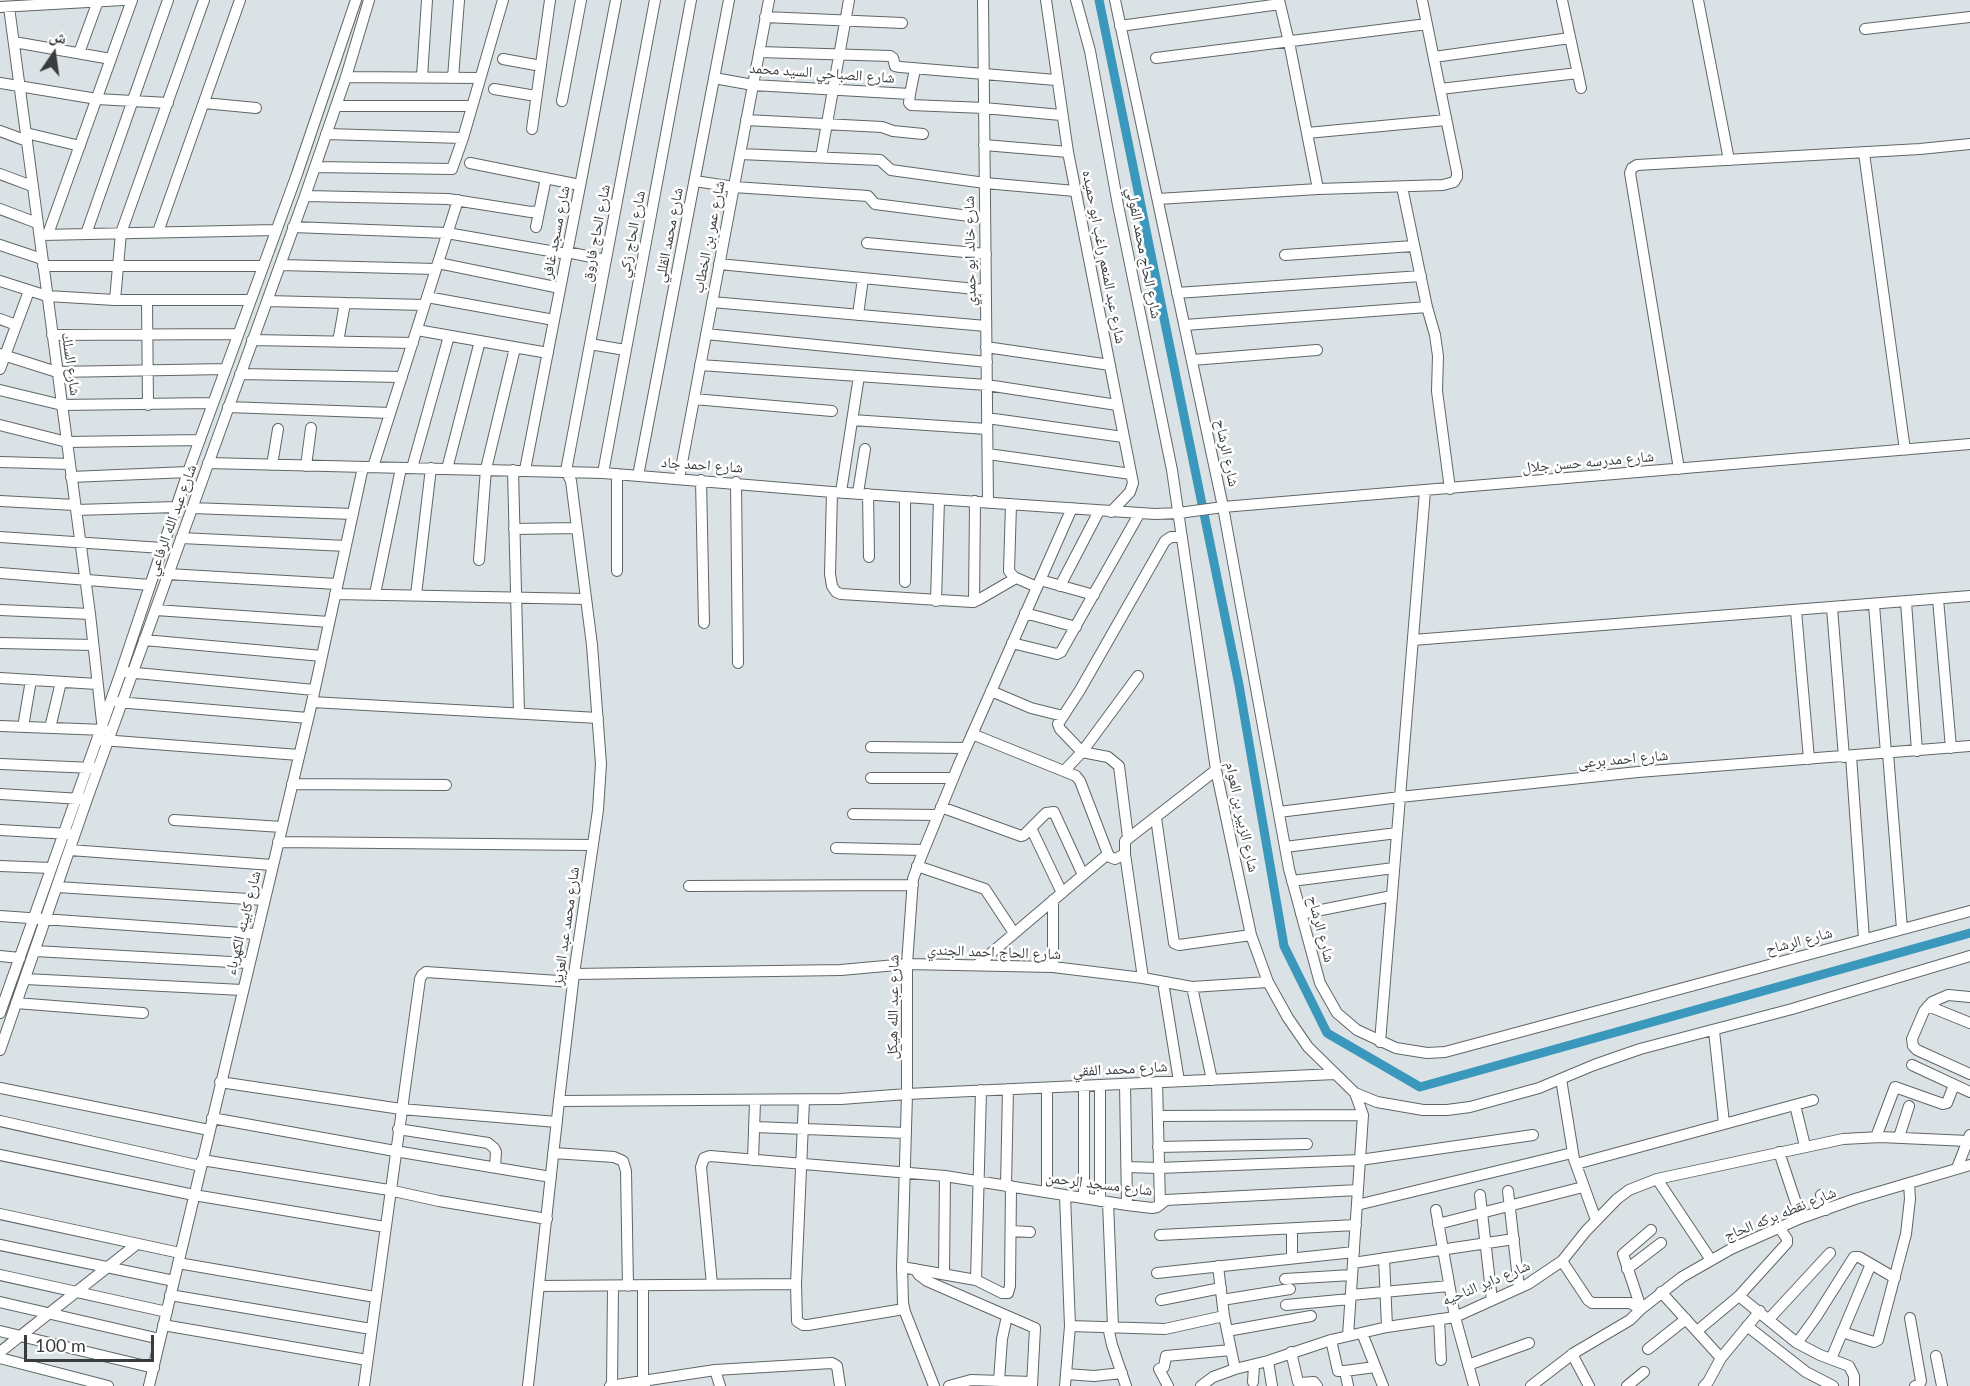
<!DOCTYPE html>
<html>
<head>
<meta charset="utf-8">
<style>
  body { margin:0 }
  #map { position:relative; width:1970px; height:1386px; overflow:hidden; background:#dbe2e5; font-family:Lato,"Noto Naskh Arabic",sans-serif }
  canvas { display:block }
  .north { position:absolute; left:24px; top:24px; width:60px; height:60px; -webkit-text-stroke:4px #fff; paint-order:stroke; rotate:13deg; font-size:16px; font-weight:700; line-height:24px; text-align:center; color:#393c3d }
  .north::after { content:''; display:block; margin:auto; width:21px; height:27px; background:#393c3d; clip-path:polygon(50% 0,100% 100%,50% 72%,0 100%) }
  .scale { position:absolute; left:24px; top:1335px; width:130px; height:27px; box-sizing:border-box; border:3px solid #393c3d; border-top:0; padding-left:8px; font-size:18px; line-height:21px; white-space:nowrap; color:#393c3d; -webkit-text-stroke:4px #fff; paint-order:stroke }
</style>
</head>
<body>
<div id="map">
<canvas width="1970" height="1386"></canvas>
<div class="north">ش</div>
<div class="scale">100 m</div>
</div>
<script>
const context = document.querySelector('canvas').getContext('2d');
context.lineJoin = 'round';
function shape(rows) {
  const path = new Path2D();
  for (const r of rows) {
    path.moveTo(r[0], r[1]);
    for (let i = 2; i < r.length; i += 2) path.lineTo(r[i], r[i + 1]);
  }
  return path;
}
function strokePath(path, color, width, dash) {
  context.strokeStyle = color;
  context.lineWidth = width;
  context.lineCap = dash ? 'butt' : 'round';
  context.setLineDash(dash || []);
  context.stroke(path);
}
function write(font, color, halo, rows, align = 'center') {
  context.font = font + ' Lato,"Noto Naskh Arabic",sans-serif';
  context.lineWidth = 5;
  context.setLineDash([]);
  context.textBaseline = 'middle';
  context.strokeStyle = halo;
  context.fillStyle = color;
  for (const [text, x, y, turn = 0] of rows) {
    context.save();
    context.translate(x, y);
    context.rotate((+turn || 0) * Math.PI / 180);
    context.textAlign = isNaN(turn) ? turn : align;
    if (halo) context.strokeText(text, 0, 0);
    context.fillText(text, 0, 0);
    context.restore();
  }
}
const canal = shape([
  [1099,0,1239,685,1284,946,1327,1033,1420,1087,1970,933]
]);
const minor = shape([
  [983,0,988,502],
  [1046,0,1068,152,1133,483,1130,492,1111,512],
  [1076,0,1090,51,1118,205,1172,470,1216,770,1251,935,1268,982,1288,1018,1308,1047,1355,1093,1363,1115,1348,1336],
  [1115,0,1223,507,1289,869,1320,983,1337,1013,1357,1030,1396,1048,1427,1053,1445,1052,1970,911],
  [1279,0,1289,42,1318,189],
  [1562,0,1581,88],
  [1698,0,1729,160],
  [0,7,123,0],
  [9,7,90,614,102,722],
  [765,17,902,23],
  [1120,26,1280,4],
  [1865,29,1970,17],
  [14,42,111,59],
  [759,52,890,56,893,58,895,66,900,67,1056,80],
  [79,53,98,1],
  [1434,57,1570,38],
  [1156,58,1427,24],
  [503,59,541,66],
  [346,77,480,78],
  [422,77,427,0],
  [453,78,459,0],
  [714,78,753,85,910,94,909,103,911,105,984,108,1061,115],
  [0,83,97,99,168,103],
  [494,89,536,96],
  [1440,89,1578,73],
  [910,94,915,69],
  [562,101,581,0],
  [204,103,256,108],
  [336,106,472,106],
  [746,120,882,127,893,131,923,134],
  [532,129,550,0],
  [0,131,27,141],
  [26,133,80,146],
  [1307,133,1446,120],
  [326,134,463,138],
  [984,145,1068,152],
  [1864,153,1905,450],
  [740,154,880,160,891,170,985,183,1075,191],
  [821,157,849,0],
  [470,163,580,185],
  [315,167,452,169,463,138,503,0],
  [0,174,32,186],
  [695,181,734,187,868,196,875,204,985,218],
  [1402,187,1427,307,1435,335,1438,356,1437,391,1450,489],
  [305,196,448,199,531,212,538,211],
  [1158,199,1318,189,1443,185,1454,182,1457,177,1457,172,1422,0],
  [0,209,37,223],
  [293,227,447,233,567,254],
  [536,227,546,178],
  [158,232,240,0],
  [48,234,132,0],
  [86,234,168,0],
  [42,235,276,230],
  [867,243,986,254],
  [0,245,42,259],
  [567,252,606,260],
  [1285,255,1413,246],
  [438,263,560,288],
  [719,264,986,290],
  [280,265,436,269],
  [43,266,263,266],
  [0,281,47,296,115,300,250,300],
  [1177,293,1421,276],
  [427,297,554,320],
  [115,300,121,233,204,0],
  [147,300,148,405],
  [267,301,424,305],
  [712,302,986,326],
  [858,315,863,278],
  [0,319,16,325],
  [1185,325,1427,307],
  [417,330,548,353],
  [706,334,987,362],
  [52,335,238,334],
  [252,340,413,343],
  [338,342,345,303],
  [590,344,625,350],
  [986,347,1110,365],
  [0,354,57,372,225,369],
  [1192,360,1317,350],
  [700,365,987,385,1117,405],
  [0,369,29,291],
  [240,374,402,377],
  [0,390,62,405,213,403],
  [694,399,832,411],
  [228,407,390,413],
  [987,418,1123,437],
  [852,420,987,429],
  [0,425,67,442,200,440],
  [988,454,1131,474],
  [0,462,70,464],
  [208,463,603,473,832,492,1155,514,1179,513,1223,507,1970,444],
  [272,465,278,429],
  [306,466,311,428],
  [373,467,458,200],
  [412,468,449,336],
  [447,469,480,341],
  [1679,469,1630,173,1632,168,1637,165,1920,149,1970,144],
  [513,470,519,713],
  [525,470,616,0],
  [603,473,691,0],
  [617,474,617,571],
  [638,476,729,0],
  [71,477,188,472],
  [679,479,769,0],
  [701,480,704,623],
  [736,482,738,663],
  [832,492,830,574,832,586,836,592,841,594,972,602,978,600,1016,578],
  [841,492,859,376],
  [858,493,865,449],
  [868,494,869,557],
  [0,501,75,505],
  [1011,504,1009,571,1014,577,1037,587],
  [192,508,353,514],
  [76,510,176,507],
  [514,529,577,528],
  [0,537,162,548],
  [181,538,346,546],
  [479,560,486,469,515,348],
  [0,573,150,585],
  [168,574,337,584],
  [1040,580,1094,595],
  [905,582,905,497],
  [1060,586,1099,511],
  [335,594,586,599],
  [375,594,401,468],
  [416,595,431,468],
  [1938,599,1951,748],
  [936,601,939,499],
  [974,602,975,501],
  [1906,602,1917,751],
  [1874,605,1886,753],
  [1832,608,1844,757],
  [0,610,90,614],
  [156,610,329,622],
  [1796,611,1809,759],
  [1025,613,1076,627],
  [144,640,322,656],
  [1413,640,1970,596],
  [0,643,93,645],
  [1012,643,1057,654,1061,652,1139,514],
  [126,672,314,690],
  [0,678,97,684],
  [991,691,1031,708,1063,716],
  [117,702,308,718],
  [312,702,598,718],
  [0,726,105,730],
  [23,727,31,680],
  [50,728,61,682],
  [972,734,1076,776,1080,781,1108,854,1110,857,1115,859,1125,854],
  [102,740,299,755],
  [871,747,966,748],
  [1888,753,1902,929],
  [1851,756,1864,939],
  [0,764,93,768],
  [1065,770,1082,752,1138,676],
  [871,778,953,778],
  [292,784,446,785],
  [0,794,81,799],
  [941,807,1021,836,1024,835,1046,813,1054,812,1083,875,977,965],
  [1279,812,1400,797,1638,772,1970,746],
  [853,814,938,815],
  [1156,818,1174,943,1179,945,1251,935],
  [174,820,282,827],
  [1031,828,1062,893],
  [0,830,69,834],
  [1128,837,1119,766,1108,757,1082,752,1060,729,1058,724,1080,690,1165,541,1171,537,1182,537],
  [278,842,592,845],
  [1285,847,1397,833],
  [836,848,923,850],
  [70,850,272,865],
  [0,866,51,868],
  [917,866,985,889,1014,933],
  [1083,875,1108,854],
  [1292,881,1394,868],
  [689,886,913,885],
  [57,887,264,900],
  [1301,914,1392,896],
  [0,916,256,934],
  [35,951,249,963],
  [0,956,20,958],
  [1053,967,1053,900],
  [574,974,841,970,907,964,1053,967,1143,978,1192,987,1268,982],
  [1143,978,1125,854,1125,841,1216,770],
  [25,979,242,990],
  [1163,982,1179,1081],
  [1192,987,1212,1080],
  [1970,997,1948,995,1932,1002,1924,1011,1912,1039,1913,1046,1917,1050,1970,1074],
  [16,1003,143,1013],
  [1928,1006,1970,1023],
  [0,1013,121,672,188,472,297,174,356,0],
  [1714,1031,1724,1123],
  [1380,1042,1425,491],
  [0,1050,87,799,305,196,346,77,369,0],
  [1912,1065,1970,1092],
  [1561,1079,1574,1159,1596,1220],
  [220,1082,401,1109,557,1122],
  [1157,1082,1160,1205],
  [1125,1084,1127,1205],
  [0,1088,209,1130],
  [1047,1088,1047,1192],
  [1355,1093,1377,1102,1423,1110,1447,1110,1470,1107,1539,1088,1594,1065,1640,1049,1792,1009,1970,956],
  [804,1100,796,1284,797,1321,803,1325,808,1325,904,1309],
  [559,1101,841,1099,907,1094,1335,1074],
  [1795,1105,1805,1146],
  [1158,1116,1363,1115],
  [212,1118,395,1151,551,1177],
  [0,1121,201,1166],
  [755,1127,906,1133],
  [398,1129,488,1143,494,1148,496,1152,495,1167],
  [1876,1137,1895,1087,1943,1104,1947,1103,1954,1085],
  [1899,1137,1909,1106],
  [1158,1147,1307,1144],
  [1779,1152,1801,1218],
  [553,1153,614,1157,623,1161,626,1171,628,1286],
  [0,1155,194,1195,385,1227],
  [202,1160,389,1190,439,1201,547,1219],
  [753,1160,755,1101],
  [1576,1164,1813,1100],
  [1127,1167,1159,1168,1360,1160,1533,1135],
  [1957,1168,1970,1135],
  [1657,1179,1711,1260],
  [1006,1186,1008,1089],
  [1508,1191,1519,1288],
  [1065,1195,1070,1326,1065,1386],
  [1480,1195,1492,1300],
  [1821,1195,1826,1210],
  [1084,1198,1084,1086],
  [1100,1201,1100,1085],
  [1108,1202,1113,1327],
  [1357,1205,1572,1153],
  [1436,1210,1455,1317,1474,1386],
  [0,1214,180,1253],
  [1438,1224,1583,1187],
  [1292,1229,1292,1258],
  [1011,1231,1030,1232],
  [1160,1235,1356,1225],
  [0,1245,174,1281],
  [1384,1258,1387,1327],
  [1562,1261,1588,1300,1592,1303,1630,1303,1641,1309],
  [178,1263,375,1297],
  [1353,1263,1514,1239],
  [1218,1266,1224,1316,1235,1369],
  [902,1267,976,1280,1002,1293,1008,1293,1010,1286,1011,1186],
  [915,1269,919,1275,927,1281,1035,1328,1032,1386],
  [1627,1269,1661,1243],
  [1157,1273,1354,1252],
  [944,1274,945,1176],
  [0,1275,167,1312],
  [1285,1279,1352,1275],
  [976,1280,981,1090],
  [712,1285,701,1167,704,1158,710,1156,945,1176,1127,1205,1152,1208,1157,1207,1166,1200,1358,1190],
  [539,1286,796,1284],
  [643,1286,643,1382,645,1386],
  [1661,1292,1721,1358],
  [170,1295,371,1329],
  [1351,1295,1449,1286],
  [1739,1296,1797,1343,1820,1355,1849,1366,1854,1376,1854,1386],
  [1161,1300,1221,1288],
  [1222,1300,1290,1289],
  [0,1302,160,1339],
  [1286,1305,1350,1299],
  [1641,1308,1623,1254,1651,1230],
  [1910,1318,1921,1381,1919,1385,1915,1386],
  [1439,1319,1441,1360],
  [1769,1319,1830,1253],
  [163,1325,367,1360],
  [1070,1326,1165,1329,1224,1316],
  [1747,1326,1806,1372,1833,1386],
  [1108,1327,1112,1345,1126,1386],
  [0,1331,154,1368],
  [1227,1331,1311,1316],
  [1697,1331,1739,1296,1787,1243,1787,1239,1779,1227],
  [1842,1332,1874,1342,1878,1340,1906,1234,1910,1199,1909,1183],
  [1362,1333,1383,1386],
  [1331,1340,1338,1371,1345,1371,1348,1386],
  [1797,1343,1816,1317,1854,1257,1859,1257,1895,1278],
  [1648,1349,1686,1319],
  [0,1352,137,1244],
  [1291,1352,1298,1382,1300,1383,1314,1382,1317,1386],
  [1572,1354,1589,1386],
  [1936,1356,1942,1386],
  [0,1358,108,1386],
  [1831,1359,1871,1264],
  [1268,1361,1272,1386],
  [1468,1365,1529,1343],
  [715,1370,720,1386],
  [1345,1371,1375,1367],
  [1066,1374,1094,1376,1122,1373],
  [999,1381,1002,1339,1007,1316],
  [1253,1382,1254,1365],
  [149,1386,312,702,363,467],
  [364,1386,420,979,422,975,426,972,573,982],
  [528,1386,559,1101,574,974,598,810,601,764,592,645,571,481,566,471,655,0],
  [610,1386,715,1370,832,1363,837,1366,840,1386],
  [612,1386,613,1286],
  [934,1386,905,1312,903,1303,902,1267,907,1094,907,964,913,879,921,857,959,764,1072,508],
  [949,1386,971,1380,1032,1382],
  [1168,1386,1159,1369,1164,1367,1166,1356,1231,1350],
  [1201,1386,1213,1377,1235,1369,1268,1361,1331,1340,1387,1327,1455,1317,1528,1284,1562,1261,1586,1231,1617,1199,1629,1190,1657,1179,1843,1139,1880,1137,1968,1141],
  [1531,1386,1574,1353,1630,1320,1641,1309,1682,1277,1731,1249,1801,1218,1855,1199,1970,1165],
  [1627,1386,1644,1372],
  [1704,1386,1708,1382,1721,1358,1760,1311]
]);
const streetNames = [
  ["شارع الصباحي السيد محمد",822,73,4],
  ["شارع مسجد غافر",556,232,-79],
  ["شارع الحاج فاروق",596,233,-79],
  ["شارع الحاج زكي",632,234,-79],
  ["شارع محمد القللي",669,235,-79],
  ["شارع عمر بن الخطاب",709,237,-79],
  ["شارع خالد ابو حمدي",970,251,-91],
  ["شارع الحاج محمد الفولي",1144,253,79],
  ["شارع عبد المنعم راغب ابو حميده",1104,257,79],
  ["شارع السلك",71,364,82],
  ["شارع الرشاح",1227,453,78],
  ["شارع مدرسه حسن جلال",1588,462,-5],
  ["شارع احمد جاد",702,465,4],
  ["شارع عبد الله الرفاعي",172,520,-70],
  ["شارع احمد برعى",1623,759,-5],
  ["شارع الزبير بن العوام",1242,817,78],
  ["شارع كابينه الكهرباء",243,923,-76],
  ["شارع محمد عبد العزيز",566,926,-82],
  ["شارع الرشاح",1321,929,75],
  ["شارع الرشاح",1799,941,-15],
  ["شارع الحاج احمد الجندي",994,952,2],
  ["شارع عبد الله هيكل",893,1007,-89],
  ["شارع محمد الفقي",1120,1069,-3],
  ["شارع مسجد الرحمن",1099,1184,7],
  ["شارع نقطه بركه الحاج",1780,1214,-22],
  ["شارع داير الناحيه",1486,1283,-23]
];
strokePath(canal, '#3a98bc', 9);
strokePath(minor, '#606668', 12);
strokePath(minor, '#fff', 10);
write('15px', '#393c3d', '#fff', streetNames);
</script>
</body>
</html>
